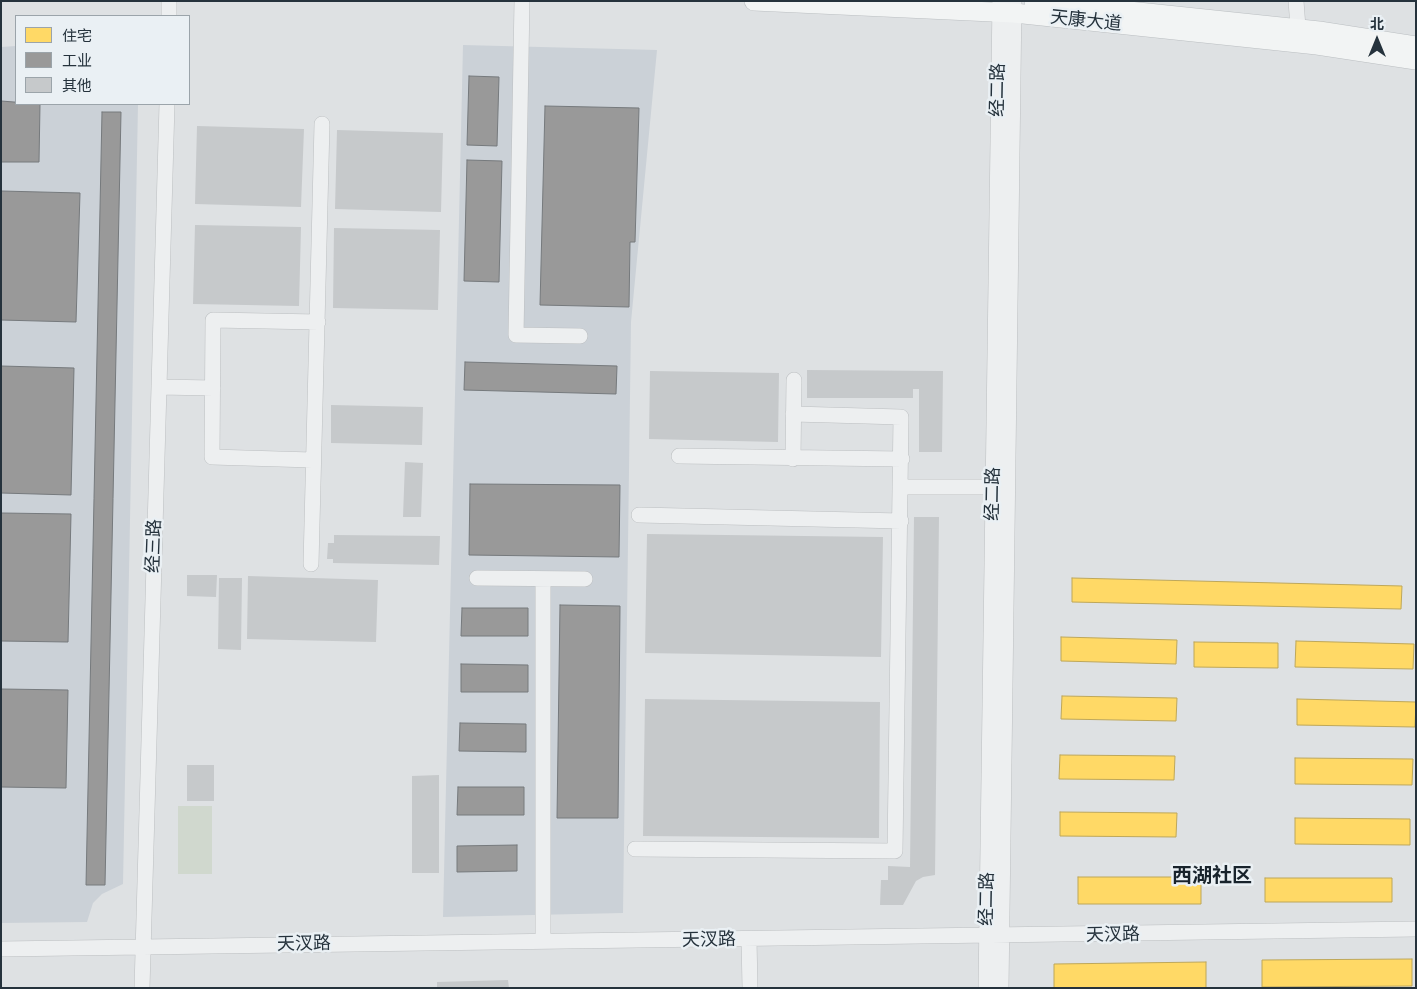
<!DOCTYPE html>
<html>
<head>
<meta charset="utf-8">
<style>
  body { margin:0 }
  #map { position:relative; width:1417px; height:989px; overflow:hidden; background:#dee1e3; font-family:Figtree,"Noto Sans SC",sans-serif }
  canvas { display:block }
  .frame { position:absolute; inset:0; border:2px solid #25323c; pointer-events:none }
  .legend { position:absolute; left:15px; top:15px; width:175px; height:90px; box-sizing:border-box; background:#eaf0f4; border:1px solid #9ba4aa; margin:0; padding:6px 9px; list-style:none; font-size:15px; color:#25323c }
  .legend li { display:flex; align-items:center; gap:10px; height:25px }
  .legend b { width:25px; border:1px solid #9ba4aa }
  .north { position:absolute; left:1352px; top:15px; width:50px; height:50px; -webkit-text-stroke:4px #eaf0f4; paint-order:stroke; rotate:0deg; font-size:14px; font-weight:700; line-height:20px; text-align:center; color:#25323c }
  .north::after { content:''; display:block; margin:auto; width:18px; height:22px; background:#25323c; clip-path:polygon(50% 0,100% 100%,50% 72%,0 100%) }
</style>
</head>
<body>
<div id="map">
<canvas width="1417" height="989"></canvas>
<div class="frame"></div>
<ul class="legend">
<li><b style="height:14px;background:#ffd966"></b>住宅</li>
<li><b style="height:14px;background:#999"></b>工业</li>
<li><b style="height:14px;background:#c6c9cb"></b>其他</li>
</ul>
<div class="north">北</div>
</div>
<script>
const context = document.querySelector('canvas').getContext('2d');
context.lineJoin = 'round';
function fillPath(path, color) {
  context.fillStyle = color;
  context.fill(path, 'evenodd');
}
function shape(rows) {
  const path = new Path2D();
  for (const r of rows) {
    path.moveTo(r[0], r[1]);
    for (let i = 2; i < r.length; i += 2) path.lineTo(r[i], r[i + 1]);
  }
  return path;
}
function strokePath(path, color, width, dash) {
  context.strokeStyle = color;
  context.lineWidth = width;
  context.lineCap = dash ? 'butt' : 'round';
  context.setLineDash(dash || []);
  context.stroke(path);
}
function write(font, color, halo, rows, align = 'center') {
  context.font = font + ' Figtree,"Noto Sans SC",sans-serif';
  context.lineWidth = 5;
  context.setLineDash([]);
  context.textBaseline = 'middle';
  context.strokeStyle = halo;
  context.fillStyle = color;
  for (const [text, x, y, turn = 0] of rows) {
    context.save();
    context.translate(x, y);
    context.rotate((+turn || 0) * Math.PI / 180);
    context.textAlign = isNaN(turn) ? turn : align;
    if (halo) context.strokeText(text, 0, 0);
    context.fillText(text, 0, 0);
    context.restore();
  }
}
const built = shape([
  [463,45,657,50,631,322,623,913,443,917],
  [16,46,16,104,138,104,123,884,102,894,93,903,87,922,1,923,1,47]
]);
const green = shape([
  [178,806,212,806,212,874,178,874]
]);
const homes = shape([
  [1072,578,1402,586,1401,609,1072,602,1072,578],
  [1061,637,1177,640,1176,664,1061,661,1061,637],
  [1296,641,1414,644,1413,669,1295,667,1296,641],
  [1194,642,1278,643,1278,668,1194,667,1194,642],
  [1062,696,1177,698,1176,721,1061,719,1062,696],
  [1297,699,1416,702,1415,727,1297,725,1297,699],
  [1060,755,1175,756,1174,780,1059,779,1060,755],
  [1295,758,1413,759,1412,785,1295,784,1295,758],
  [1060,812,1177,813,1176,837,1060,836,1060,812],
  [1295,818,1410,819,1410,845,1295,844,1295,818],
  [1078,877,1201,877,1201,904,1078,904,1078,877],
  [1265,878,1392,878,1392,902,1265,902,1265,878],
  [1412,959,1412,986,1262,987,1262,960,1412,959],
  [1206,962,1206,988,1054,988,1054,964,1206,962]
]);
const industry = shape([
  [469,76,499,77,497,146,467,145,469,76],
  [1,101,40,104,39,162,1,162,1,101],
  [545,106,639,108,635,242,630,242,629,307,540,305,545,106],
  [102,112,121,112,105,885,86,885,102,112],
  [467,160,502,161,499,282,464,281,467,160],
  [1,191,80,193,76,322,1,320,1,191],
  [465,362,617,366,616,394,464,390,465,362],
  [1,366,74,368,71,495,1,493,1,366],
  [470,484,620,485,619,557,469,555,470,484],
  [1,513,71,514,68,642,1,641,1,513],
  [560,605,620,606,618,818,557,818,560,605],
  [462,608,528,608,528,636,461,636,462,608],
  [461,664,528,665,528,692,461,692,461,664],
  [1,689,68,690,66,788,1,787,1,689],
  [460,723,526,724,526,752,459,751,460,723],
  [458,787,524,787,524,815,457,815,458,787],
  [517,845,517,871,457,872,457,846,517,845]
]);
const building = shape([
  [197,126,304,129,301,207,195,204],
  [337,130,443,133,441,212,335,209],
  [195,225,301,227,299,306,193,304],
  [334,228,440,230,438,310,333,308],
  [807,370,943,371,942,452,919,452,919,389,913,389,913,398,807,398],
  [650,371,779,373,778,442,649,439],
  [331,405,423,407,422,445,331,443],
  [405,462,423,463,421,517,403,517],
  [914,517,939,517,935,875,923,877,916,881,903,905,880,905,881,880,888,880,888,866,910,867],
  [647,534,883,537,881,657,645,653],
  [334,535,440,536,439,565,333,563,333,559,327,559,328,543,334,543],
  [187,575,217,575,216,597,187,596],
  [248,576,378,580,376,642,247,639],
  [219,578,242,578,241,650,218,649],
  [645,699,880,702,879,838,643,836],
  [187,765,214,765,214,801,187,801],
  [439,775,439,873,412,873,412,776],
  [508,980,509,988,437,988,437,982]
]);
const minor = shape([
  [169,1,169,16],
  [522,1,516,335,580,336],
  [1296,1,1299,40],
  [159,387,213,388],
  [679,456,902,459],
  [793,459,794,380],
  [312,460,212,457,213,320,318,322],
  [902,487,1003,487],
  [639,515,901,521],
  [311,564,322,124],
  [477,578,585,579],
  [635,849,895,851,901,417,793,414],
  [749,939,750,988],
  [543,941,543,579],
  [1,949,1416,929],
  [142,988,167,104],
  [986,988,1000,1],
  [1001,988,1014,1]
]);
const major = shape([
  [754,1,1014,13,1317,45,1416,60],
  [1034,1,1319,31,1416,46]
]);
const streetNames = [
  ["天康大道",1086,21,6],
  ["经二路",998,90,-89],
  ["经二路",993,494,-89],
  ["经三路",154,546,-88],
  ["经二路",987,899,-89],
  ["天汊路",1113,935,-1],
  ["天汊路",709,940,-1],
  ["天汊路",304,944,-1]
];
const quarterNames = [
  ["西湖社区",1212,876]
];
fillPath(built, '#cbd1d7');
fillPath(green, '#d0d8ce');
fillPath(homes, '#ffd966');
strokePath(homes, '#bea759', 1);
fillPath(industry, '#999');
strokePath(industry, '#767a7d', 1);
fillPath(building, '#c6c9cb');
strokePath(minor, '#bcbfc1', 16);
strokePath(major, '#babec1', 20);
strokePath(minor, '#edeff0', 15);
strokePath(major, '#f2f4f4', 19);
write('18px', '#25323c', '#eaf0f4', streetNames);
write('bold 20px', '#18232c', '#eaf0f4', quarterNames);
</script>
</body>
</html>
